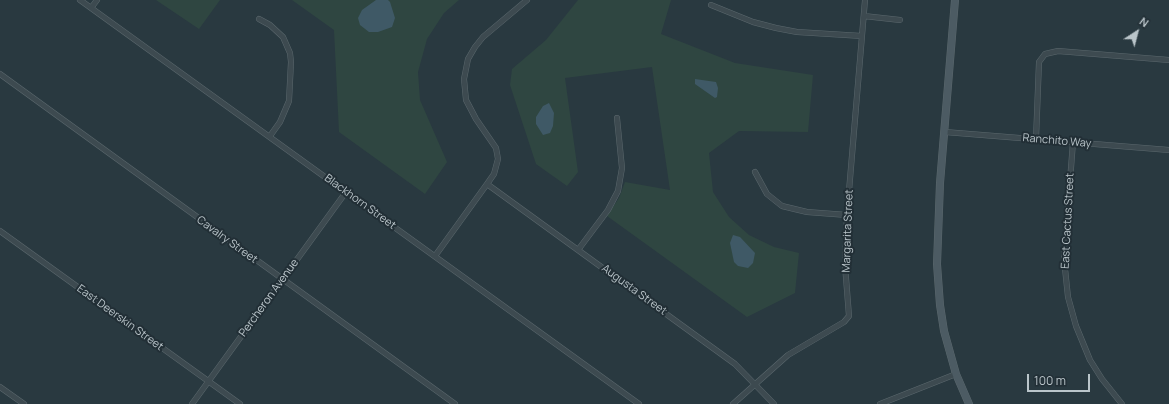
<!DOCTYPE html>
<html>
<head>
<meta charset="utf-8">
<style>
  body { margin:0 }
  #map { position:relative; width:1169px; height:404px; overflow:hidden; background:#293940; font-family:Manrope,sans-serif }
  canvas { display:block }
  .north { position:absolute; left:1117px; top:12px; width:40px; height:40px; -webkit-text-stroke:3px #222f36; paint-order:stroke; rotate:36deg; font-size:11px; font-weight:700; line-height:16px; text-align:center; color:#bac5ca }
  .north::after { content:''; display:block; margin:auto; width:14px; height:18px; background:#bac5ca; clip-path:polygon(50% 0,100% 100%,50% 72%,0 100%) }
  .scale { position:absolute; left:1027px; top:374px; width:63px; height:18px; box-sizing:border-box; border:2px solid #bac5ca; border-top:0; padding-left:5px; font-size:12px; line-height:14px; white-space:nowrap; color:#bac5ca; -webkit-text-stroke:3px #222f36; paint-order:stroke }
</style>
</head>
<body>
<div id="map">
<canvas width="1169" height="404"></canvas>
<div class="north">N</div>
<div class="scale">100 m</div>
</div>
<script>
const context = document.querySelector('canvas').getContext('2d');
context.lineJoin = 'round';
function fillPath(path, color) {
  context.fillStyle = color;
  context.fill(path, 'evenodd');
}
function shape(rows) {
  const path = new Path2D();
  for (const r of rows) {
    path.moveTo(r[0], r[1]);
    for (let i = 2; i < r.length; i += 2) path.lineTo(r[i], r[i + 1]);
  }
  return path;
}
function strokePath(path, color, width, dash) {
  context.strokeStyle = color;
  context.lineWidth = width;
  context.lineCap = dash ? 'butt' : 'round';
  context.setLineDash(dash || []);
  context.stroke(path);
}
function write(font, color, halo, rows, align = 'center') {
  context.font = font + ' Manrope,sans-serif';
  context.lineWidth = 4;
  context.setLineDash([]);
  context.textBaseline = 'middle';
  context.strokeStyle = halo;
  context.fillStyle = color;
  for (const [text, x, y, turn = 0] of rows) {
    context.save();
    context.translate(x, y);
    context.rotate((+turn || 0) * Math.PI / 180);
    context.textAlign = isNaN(turn) ? turn : align;
    if (halo) context.strokeText(text, 0, 0);
    context.fillText(text, 0, 0);
    context.restore();
  }
}
const green = shape([
  [156,0,220,0,199,29],
  [292,0,459,0,444,13,427,39,418,72,420,100,447,162,425,194,339,132,334,30],
  [578,0,671,0,661,34,735,63,813,75,808,132,739,131,709,153,713,192,729,217,749,235,774,247,799,253,795,293,747,317,607,216,619,198,625,182,670,190,652,67,565,78,578,172,567,186,536,164,510,85,512,69,546,40]
]);
const water = shape([
  [388,0,390,2,395,18,392,27,378,32,369,32,360,25,358,18,362,10,376,0],
  [695,79,716,82,718,88,717,97,715,98,695,84],
  [549,103,554,113,553,126,550,133,543,135,536,124,536,117,543,106],
  [733,235,740,237,755,253,753,263,748,268,738,266,734,262,730,243]
]);
const street = shape([
  [80,0,639,404],
  [711,5,753,22,776,28,797,32,862,36],
  [91,8,97,0],
  [864,16,900,20],
  [259,19,270,25,283,37,290,53,291,62,289,101,280,122,270,136],
  [0,74,455,404],
  [945,132,1169,150],
  [1036,139,1039,62,1045,54,1058,51,1169,60],
  [1073,142,1064,259,1068,297,1076,326,1090,360,1102,379,1122,404],
  [755,172,767,194,782,206,807,212,847,215],
  [487,184,735,364,774,404],
  [0,231,240,404],
  [578,250,608,210,618,191,622,168,617,118],
  [435,256,487,184,494,174,498,159,496,148,476,119,466,100,464,79,468,59,475,47,483,37,527,0],
  [0,387,24,404],
  [192,404,346,192],
  [733,404,788,355,844,322,849,316,845,265,847,215,865,0],
  [880,404,956,374]
]);
const secondary = shape([
  [955,0,940,183,937,264,940,305,944,331,956,374,969,404]
]);
const streetNames = [
  ["Ranchito Way",1057,141,5],
  ["Blackhorn Street",360,202,36],
  ["East Cactus Street",1068,221,-87],
  ["Margarita Street",848,231,-88],
  ["Cavalry Street",227,240,36],
  ["Augusta Street",634,290,36],
  ["Percheron Avenue",269,298,-54],
  ["East Deerskin Street",120,318,36]
];
fillPath(green, '#2f4641');
fillPath(water, '#3f5966');
strokePath(street, '#5b686d', 6);
strokePath(secondary, '#5b686d', 8);
strokePath(street, '#3d4a50', 5);
strokePath(secondary, '#4c5b63', 7);
write('11px', '#bac5ca', '#222f36', streetNames);
</script>
</body>
</html>
